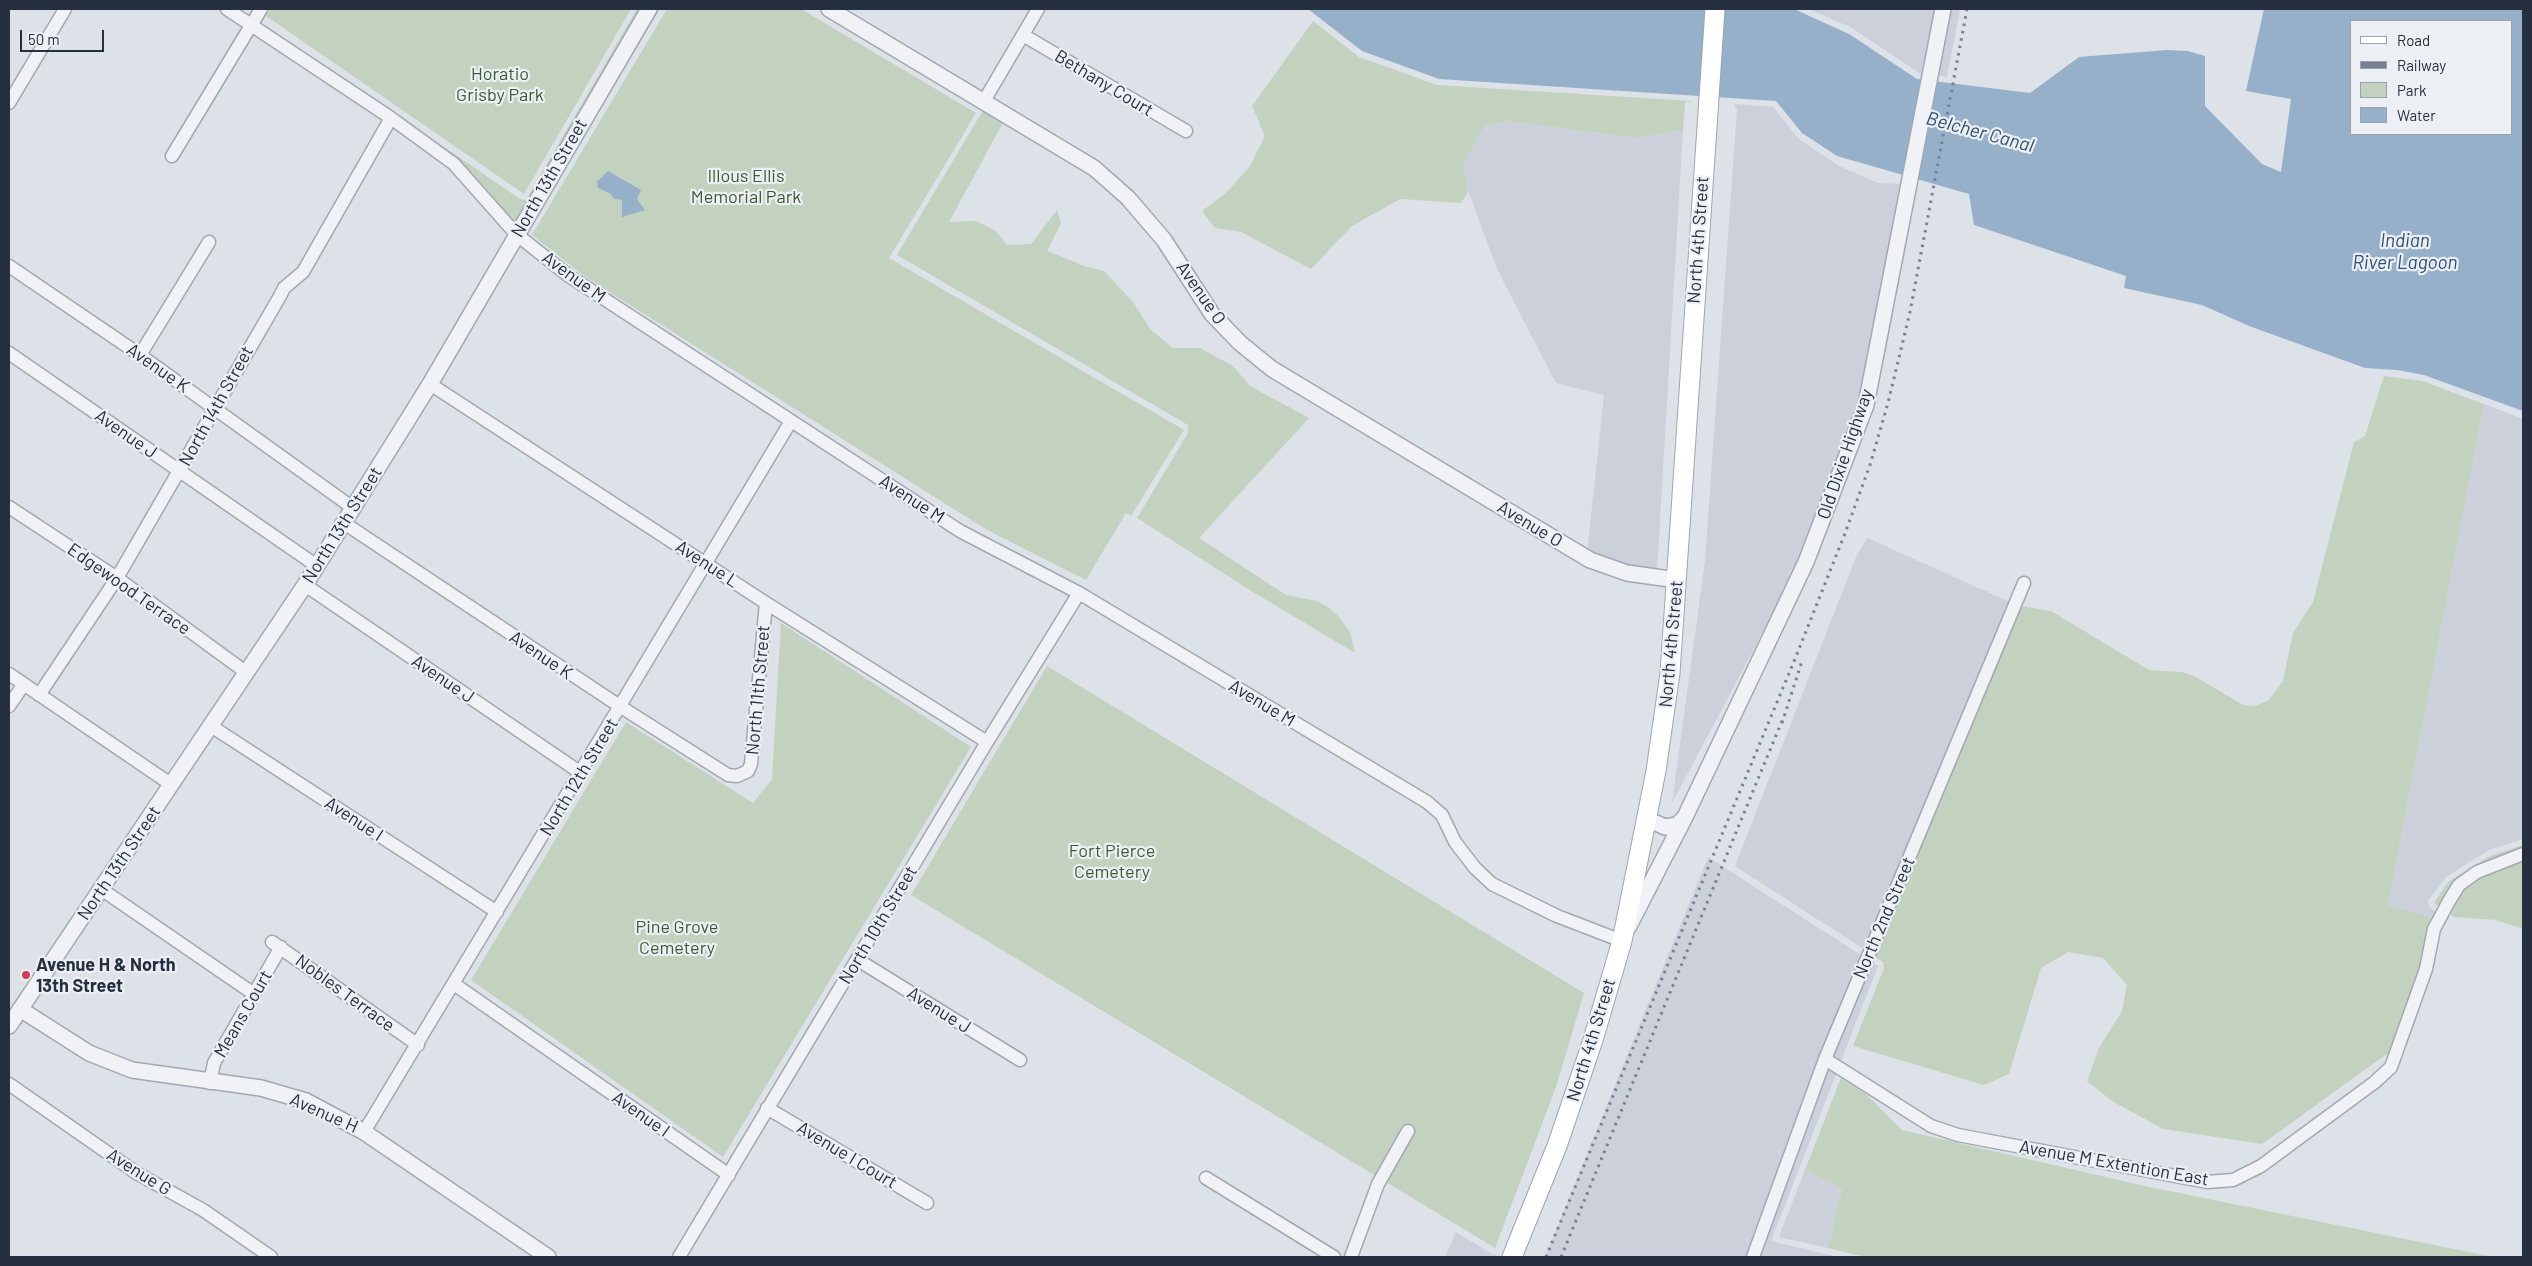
<!DOCTYPE html>
<html>
<head>
<meta charset="utf-8">
<style>
  body { margin:0 }
  #map { position:relative; width:2532px; height:1266px; overflow:hidden; background:#dde1e8; font-family:Barlow,sans-serif }
  canvas { display:block }
  .frame { position:absolute; inset:0; border:10px solid #262f3f; pointer-events:none }
  .legend { position:absolute; left:2350px; top:20px; width:162px; height:115px; box-sizing:border-box; background:#ecf0f5; border:1px solid #9da3ac; margin:0; padding:6px 9px; list-style:none; font-size:15px; color:#262f3f }
  .legend li { display:flex; align-items:center; gap:10px; height:25px }
  .legend b { width:25px; border:1px solid #9da3ac }
  .scale { position:absolute; left:20px; top:30px; width:84px; height:22px; box-sizing:border-box; border:2px solid #262f3f; border-top:0; padding-left:6px; font-size:15px; line-height:18px; white-space:nowrap; color:#262f3f; -webkit-text-stroke:4px #ecf0f5; paint-order:stroke }
</style>
</head>
<body>
<div id="map">
<canvas width="2532" height="1266"></canvas>
<div class="frame"></div>
<ul class="legend">
<li><b style="height:6px;background:#fff"></b>Road</li>
<li><b style="height:6px;background:#768192"></b>Railway</li>
<li><b style="height:14px;background:#c3d2be"></b>Park</li>
<li><b style="height:14px;background:#96b0ca"></b>Water</li>
</ul>
<div class="scale">50 m</div>
</div>
<script>
const context = document.querySelector('canvas').getContext('2d');
context.lineJoin = 'round';
function fillPath(path, color) {
  context.fillStyle = color;
  context.fill(path, 'evenodd');
}
function shape(rows) {
  const path = new Path2D();
  for (const r of rows) {
    path.moveTo(r[0], r[1]);
    for (let i = 2; i < r.length; i += 2) path.lineTo(r[i], r[i + 1]);
  }
  return path;
}
function strokePath(path, color, width, dash) {
  context.strokeStyle = color;
  context.lineWidth = width;
  context.lineCap = dash ? 'butt' : 'round';
  context.setLineDash(dash || []);
  context.stroke(path);
}
function write(font, color, halo, rows, align = 'center') {
  context.font = font + ' Barlow,sans-serif';
  context.lineWidth = 4.5;
  context.setLineDash([]);
  context.textBaseline = 'middle';
  context.strokeStyle = halo;
  context.fillStyle = color;
  for (const [text, x, y, turn = 0] of rows) {
    context.save();
    context.translate(x, y);
    context.rotate((+turn || 0) * Math.PI / 180);
    context.textAlign = isNaN(turn) ? turn : align;
    if (halo) context.strokeText(text, 0, 0);
    context.fillText(text, 0, 0);
    context.restore();
  }
}
const built = shape([
  [1809,9,1937,9,1925,74,1919,73,1852,28],
  [1949,9,1960,9,1947,77,1936,75],
  [1735,104,1773,107,1799,139,1839,166,1878,183,1901,184,1865,383,1860,403,1831,485,1789,583,1672,803,1705,561,1737,108,1734,107],
  [1505,121,1638,138,1683,130,1657,571,1620,565,1587,553,1604,395,1556,383,1497,269,1467,188,1464,166,1477,137,1487,125],
  [2484,404,2523,419,2523,839,2489,850,2446,877,2428,901,2429,906,2436,913,2433,918,2388,905],
  [1867,538,2010,602,1865,950,1735,866,1856,557],
  [1708,857,1878,966,1771,1241,1838,1257,1545,1257],
  [1805,1170,1842,1189,1828,1248,1779,1237],
  [1456,1232,1492,1254,1497,1254,1495,1257,1445,1257]
]);
const green = shape([
  [270,9,631,9,524,194,266,16],
  [637,9,642,9,515,224,458,160,399,116,520,199,526,200],
  [655,9,660,9,526,234],
  [667,9,801,9,976,113,889,258,1184,430,1131,516,1126,513,1086,580,987,530,584,276,532,235],
  [813,9,1004,121,949,222,976,221,996,231,1007,245,1031,244,1057,210,1061,223,1047,251,1087,267,1104,271,1133,302,1151,330,1173,348,1200,348,1233,366,1250,386,1309,418,1199,538,1286,595,1317,601,1329,608,1338,616,1350,632,1355,653,1253,592,1137,518,1188,433,1188,425,897,255,982,112,981,109],
  [1313,21,1359,57,1437,85,1690,101,1692,102,1685,102,1683,130,1638,138,1505,121,1487,125,1477,137,1464,166,1468,192,1461,203,1400,199,1352,226,1311,269,1241,232,1215,228,1202,211,1225,194,1250,166,1265,136,1252,106],
  [2384,376,2422,381,2484,404,2388,905,2431,917,2420,968,2391,1051,2262,1144,2163,1129,2112,1101,2087,1081,2099,1048,2122,1011,2127,985,2103,958,2068,952,2041,968,2009,1074,1984,1085,1853,1046,1884,968,1883,962,1874,956,2021,606,2051,611,2149,670,2183,672,2196,677,2243,705,2255,706,2268,701,2283,681,2293,633,2313,602,2354,442,2365,436],
  [781,623,971,747,723,1157,471,980,626,722,753,803,772,779],
  [1047,666,1584,993,1556,1087,1495,1248,911,895],
  [2523,845,2523,929,2496,920,2454,917,2434,903,2448,882,2490,856],
  [1841,1078,1867,1095,1902,1130,2140,1185,2493,1257,1866,1257,1828,1248,1842,1189,1805,1170]
]);
const water = shape([
  [1308,9,1794,9,1849,34,1917,79,2030,93,2079,57,2167,50,2188,51,2205,56,2205,106,2262,164,2281,172,2291,99,2246,91,2264,9,2523,9,2523,411,2424,375,2397,370,2365,368,2249,326,2202,305,2124,288,2126,276,1974,225,1969,194,1837,156,1802,133,1776,101,1439,79,1362,51],
  [2351,21,2511,21,2511,134,2351,134],
  [608,171,641,190,637,199,645,210,622,217,622,200,614,199,611,194,598,188,597,182]
]);
const minor = shape([
  [227,9,391,118,454,164,516,234,569,276,960,531,1079,593,1427,802,1442,815,1455,842,1475,868,1492,884,1557,916,1622,941],
  [1023,35,1186,131],
  [984,101,1038,9],
  [9,103,65,9],
  [172,156,261,9],
  [9,266,140,355,353,508],
  [9,353,317,566],
  [140,355,209,242],
  [430,384,766,603,987,742],
  [9,507,117,578,247,673],
  [344,523,621,707,728,775,737,776,748,771,751,764,766,603],
  [305,585,581,773],
  [9,674,172,785],
  [39,695,117,578,280,296,284,288,303,272,391,118],
  [9,706,24,684],
  [211,726,497,912],
  [101,889,254,994],
  [272,942,418,1045],
  [858,960,1020,1060],
  [454,984,729,1175],
  [1825,1059,1931,1126,1958,1135,2207,1182,2233,1180,2261,1166,2375,1082,2391,1067,2426,969,2434,929,2449,901,2459,885,2477,872,2523,854],
  [210,1083,214,1063,281,947],
  [9,1084,138,1174,203,1210,271,1257],
  [767,1108,927,1203],
  [364,1132,791,421],
  [1206,1178,1334,1257],
  [679,1257,987,742,1079,593],
  [1351,1257,1378,1184,1408,1131],
  [1753,1257,1825,1059,2024,583]
]);
const tertiary = shape([
  [829,9,1094,168,1128,198,1164,240,1212,314,1240,343,1272,369,1590,560,1627,573,1677,580],
  [1647,819,1665,827,1677,825,1684,818],
  [1629,926,1685,817,1806,562,1866,405,1943,9],
  [20,1009,89,1053,132,1070,261,1088,306,1101,364,1132,548,1257],
  [9,1026,305,585,430,384,649,9]
]);
const primary = shape([
  [1512,1257,1557,1146,1593,1040,1622,941,1656,771,1670,673,1715,9]
]);
const rail = shape([
  [1782,723,1802,661],
  [1546,1257,1795,659,1844,536,1870,465,1888,403,1910,312,1967,9],
  [1561,1257,1784,716]
]);
const markers = [
  [26,975,5,"#d33b55"]
];
const parkNames = [
  ["Horatio",500,74],
  ["Grisby Park",500,95],
  ["Illous Ellis",746,176],
  ["Memorial Park",746,197],
  ["Fort Pierce",1112,851],
  ["Cemetery",1112,872],
  ["Pine Grove",677,927],
  ["Cemetery",677,948]
];
const streetNames = [
  ["Bethany Court",1104,83,31],
  ["North 13th Street",549,178,-60],
  ["North 4th Street",1698,240,-86],
  ["Avenue M",574,277,36],
  ["Avenue O",1201,293,55],
  ["Avenue K",158,368,35],
  ["North 14th Street",216,406,-61],
  ["Avenue J",126,434,35],
  ["Old Dixie Highway",1845,454,-71],
  ["Avenue M",912,499,33],
  ["Avenue O",1530,524,31],
  ["North 13th Street",342,525,-58],
  ["Avenue L",707,564,33],
  ["Edgewood Terrace",129,589,35],
  ["North 4th Street",1671,644,-85],
  ["Avenue K",541,655,34],
  ["Avenue J",443,679,34],
  ["North 11th Street",758,690,-85],
  ["Avenue M",1262,703,31],
  ["North 12th Street",579,777,-59],
  ["Avenue I",354,819,33],
  ["North 13th Street",119,863,-56],
  ["North 2nd Street",1884,918,-67],
  ["North 10th Street",878,925,-59],
  ["Nobles Terrace",345,993,36],
  ["Avenue J",939,1010,32],
  ["Means Court",243,1014,-60],
  ["North 4th Street",1591,1040,-73],
  ["Avenue H",324,1113,24],
  ["Avenue I",641,1114,35],
  ["Avenue I Court",847,1155,31],
  ["Avenue M Extention East",2114,1163,10],
  ["Avenue G",139,1172,32]
];
const poiNames = [
  ["Avenue H & North",36,965],
  ["13th Street",36,986]
];
const waterNames = [
  ["Belcher Canal",1980,132,15],
  ["Indian",2405,241],
  ["River Lagoon",2405,263]
];
fillPath(built, '#cbd0da');
fillPath(green, '#c3d2be');
fillPath(water, '#96b0ca');
strokePath(minor, '#a2a8b2', 15);
strokePath(tertiary, '#a2a8b2', 18);
strokePath(primary, '#9ca6b4', 21);
strokePath(minor, '#f0f2f6', 12);
strokePath(tertiary, '#f0f2f6', 15);
strokePath(primary, '#fff', 19);
strokePath(rail, '#768192', 3, [2.5, 5]);
for (const [x, y, r, color] of markers) {
  const dot = new Path2D();
  dot.arc(x, y, r, 0, 2 * Math.PI);
  context.fillStyle = color;
  context.fill(dot);
  strokePath(dot, '#ecf0f5', 2);
}
write('18px', '#3b5b33', '#ecf0f5', parkNames);
write('18px', '#262f3f', '#ecf0f5', streetNames);
write('bold 18px', '#262f3f', '#ecf0f5', poiNames, 'left');
write('italic 19px', '#2e4f74', '#ecf0f5', waterNames);
</script>
</body>
</html>
